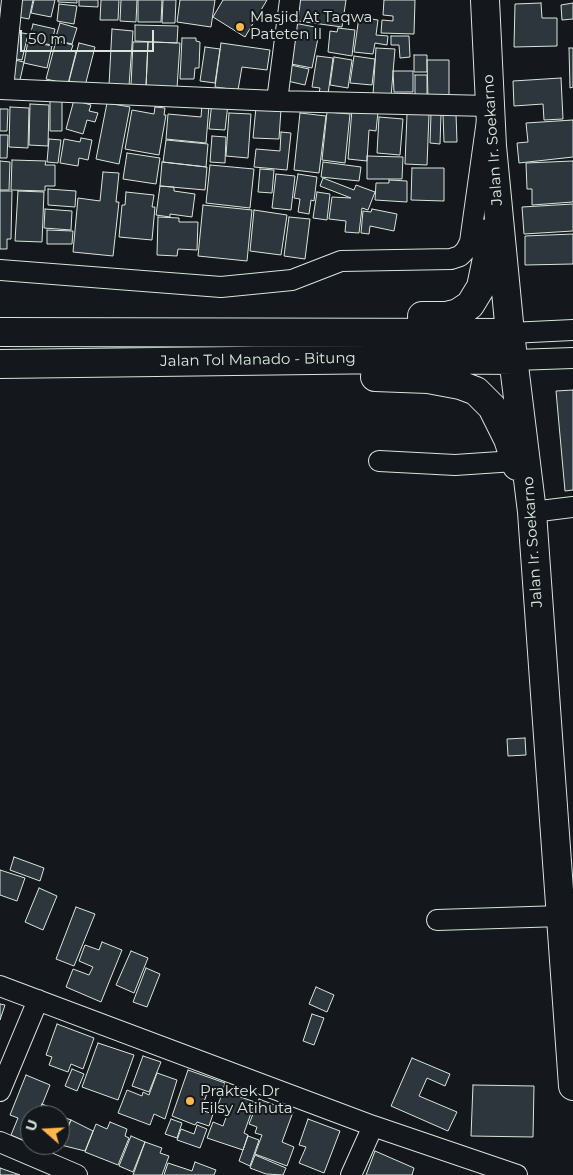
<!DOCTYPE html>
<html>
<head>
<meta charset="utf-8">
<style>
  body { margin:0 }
  #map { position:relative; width:573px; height:1175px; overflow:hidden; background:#14181c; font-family:Montserrat,sans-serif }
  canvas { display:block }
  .north { position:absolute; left:20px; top:1105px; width:50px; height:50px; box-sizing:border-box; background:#14181c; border:1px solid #626a69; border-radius:50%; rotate:289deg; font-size:14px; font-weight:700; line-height:20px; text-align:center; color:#d8e6dc }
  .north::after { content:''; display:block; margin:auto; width:18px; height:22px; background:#ffb74d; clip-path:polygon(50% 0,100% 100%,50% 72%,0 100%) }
  .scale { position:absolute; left:20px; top:30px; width:134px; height:22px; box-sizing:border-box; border:2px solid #d8e6dc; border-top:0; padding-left:6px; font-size:15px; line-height:18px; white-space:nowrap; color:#d8e6dc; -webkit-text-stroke:4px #14181c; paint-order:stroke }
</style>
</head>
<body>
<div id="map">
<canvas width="573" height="1175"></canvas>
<div class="north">U</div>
<div class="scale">50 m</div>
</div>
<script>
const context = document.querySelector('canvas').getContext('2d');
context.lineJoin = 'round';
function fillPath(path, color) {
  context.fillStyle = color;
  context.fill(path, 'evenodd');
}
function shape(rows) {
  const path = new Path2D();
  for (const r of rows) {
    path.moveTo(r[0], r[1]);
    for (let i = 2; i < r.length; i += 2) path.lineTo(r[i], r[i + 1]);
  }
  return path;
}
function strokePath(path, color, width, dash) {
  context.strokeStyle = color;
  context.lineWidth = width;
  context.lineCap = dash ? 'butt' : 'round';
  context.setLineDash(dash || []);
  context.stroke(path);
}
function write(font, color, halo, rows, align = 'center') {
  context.font = font + ' Montserrat,sans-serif';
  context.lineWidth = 4;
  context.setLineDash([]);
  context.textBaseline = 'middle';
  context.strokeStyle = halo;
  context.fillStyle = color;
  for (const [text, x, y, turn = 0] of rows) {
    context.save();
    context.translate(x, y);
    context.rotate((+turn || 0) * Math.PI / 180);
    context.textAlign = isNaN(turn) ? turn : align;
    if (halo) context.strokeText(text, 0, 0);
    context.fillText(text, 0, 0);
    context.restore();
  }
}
const building = shape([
  [16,0,33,0,29,19,13,16,16,0],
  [34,0,55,0,51,17,31,13,34,0],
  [58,0,77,0,77,3,58,2,58,0],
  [79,0,98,0,98,7,79,6,79,0],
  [101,0,119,0,118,20,100,20,101,0],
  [121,0,137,0,136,22,120,21,121,0],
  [138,0,162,0,161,22,138,22,138,0],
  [163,0,176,0,175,23,162,23,163,0],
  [180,0,215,0,211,27,177,22,180,0],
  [223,0,267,0,245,37,213,17,223,0],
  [294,0,346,0,342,27,291,20,294,0],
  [384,0,415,0,414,34,381,33,382,20,393,21,393,16,383,15,384,0],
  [541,3,542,18,557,18,557,46,514,47,515,4,541,3],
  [573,3,573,19,562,20,561,5,573,3],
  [59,4,77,6,74,24,57,21,59,4],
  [359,17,378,20,376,35,388,36,387,45,375,43,373,54,354,52,359,17],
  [60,23,77,28,72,44,55,40,60,23],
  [294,23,320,28,312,68,286,63,294,23],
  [33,24,55,29,51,45,29,40,33,24],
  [135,25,178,26,177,43,135,41,135,25],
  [338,28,355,30,352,56,328,52,330,31,337,32,338,28],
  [112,29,133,31,129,86,109,85,112,29],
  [16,32,28,34,22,60,11,58,16,32],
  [391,36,409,36,410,57,400,58,399,45,391,45,391,36],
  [182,38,196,38,196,41,200,42,199,68,195,68,194,79,180,79,182,38],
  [28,41,52,46,47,68,24,63,28,41],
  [56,41,73,45,71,51,76,52,68,84,46,79,56,41],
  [133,42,148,42,146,87,131,86,133,42],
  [148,42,180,43,177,88,146,87,148,42],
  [79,43,95,47,85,86,69,81,79,43],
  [221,43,270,50,267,70,242,67,238,90,215,87,221,43],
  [205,47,220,49,215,83,200,81,205,47],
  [376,48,395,49,391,97,373,95,376,48],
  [569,48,573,48,573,87,570,88,569,48],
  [414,55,427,55,427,72,414,72,414,55],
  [317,56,333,58,328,94,319,93,320,88,312,87,317,56],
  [354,56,375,59,372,85,350,83,354,56],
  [334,57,352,60,348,88,330,85,334,57],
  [10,59,24,62,20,80,7,78,10,59],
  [427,60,449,60,449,98,428,98,427,60],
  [286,64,309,69,305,85,283,80,286,64],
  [393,71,413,71,413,92,394,92,393,71],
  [415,75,427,75,427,96,415,96,415,75],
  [561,78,563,119,544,120,543,104,514,106,513,81,561,78],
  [50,99,62,100,62,131,50,131,50,99],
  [74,100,91,105,89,111,98,113,95,122,87,120,83,134,66,129,74,100],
  [212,102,228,104,225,130,209,129,212,102],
  [107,103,130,107,119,164,96,159,107,103],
  [30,104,49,105,48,146,29,145,30,104],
  [202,105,209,106,206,143,166,139,168,114,201,117,202,105],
  [10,107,29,108,28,148,9,147,10,107],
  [155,107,165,108,164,115,166,115,159,155,125,149,132,110,154,114,155,107],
  [256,107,281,109,279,139,253,138,256,107],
  [0,109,8,109,7,131,0,131,0,109],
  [352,109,378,112,376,131,369,130,367,161,348,159,352,109],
  [327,112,350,114,345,163,322,160,327,112],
  [229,113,251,114,248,158,226,156,229,113],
  [300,113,326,116,319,173,294,170,300,113],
  [407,114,429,114,427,165,405,164,407,114],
  [431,114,441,114,440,144,430,143,431,114],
  [443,114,456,114,457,142,444,142,443,114],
  [379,117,403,119,400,155,377,153,379,117],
  [573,120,573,157,519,163,517,143,528,142,526,123,573,120],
  [281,132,291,133,287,170,254,167,256,149,280,151,281,132],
  [0,135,8,135,7,158,0,158,0,135],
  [212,136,226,137,225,163,210,162,212,136],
  [81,138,92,140,88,160,79,158,78,166,60,163,64,139,80,142,81,138],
  [49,139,61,140,58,163,47,162,49,139],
  [166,140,208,144,206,167,163,162,166,140],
  [127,153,160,158,156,184,123,179,127,153],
  [367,156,403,157,402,179,367,179,367,156],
  [12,160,46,161,45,165,55,165,55,186,45,186,45,191,11,190,12,160],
  [0,161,10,162,9,190,0,190,0,161],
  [573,161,573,202,532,205,532,189,527,189,526,163,573,161],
  [162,162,207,167,205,190,160,186,162,162],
  [323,162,361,167,359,181,321,177,323,162],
  [210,165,254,169,250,208,206,203,210,165],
  [412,168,444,168,444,201,411,200,412,168],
  [260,169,274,170,272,193,258,192,260,169],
  [103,172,119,173,116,202,119,202,113,256,73,252,78,198,100,201,103,172],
  [276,174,295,176,291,210,272,208,276,174],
  [298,174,317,177,314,201,311,200,309,214,298,212,300,199,294,198,298,174],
  [323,178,354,190,356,185,375,192,368,210,362,208,359,233,345,232,346,221,329,219,332,197,351,198,320,186,323,178],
  [389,180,407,181,407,202,375,200,376,183,389,183,389,180],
  [160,186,174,187,174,191,195,194,192,217,170,214,170,217,156,215,160,186],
  [48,189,76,191,75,207,48,205,48,189],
  [0,191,12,191,11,239,7,239,7,249,0,249,0,191],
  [18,191,44,192,42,242,15,241,18,191],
  [126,192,154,195,152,207,155,207,152,240,119,237,122,205,125,205,126,192],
  [317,192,330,194,327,220,313,218,317,192],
  [573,204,573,231,524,234,522,207,573,204],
  [203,205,252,210,247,261,198,256,203,205],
  [45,209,72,211,71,230,44,228,45,209],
  [372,209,397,214,394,231,370,226,369,234,361,233,363,211,371,212,372,209],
  [254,210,287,215,281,255,250,251,254,210],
  [158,217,179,218,179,222,198,222,197,250,178,249,177,256,157,255,158,217],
  [289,217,310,219,305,259,284,256,289,217],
  [47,230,73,231,72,244,47,244,47,230],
  [573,234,573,264,525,265,525,236,573,234],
  [573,390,573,490,565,491,556,391,573,390],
  [525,738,526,755,508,756,507,739,525,738],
  [14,857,44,868,40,881,10,870,14,857],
  [0,870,25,878,17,901,0,895,0,870],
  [39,888,57,896,43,930,25,922,39,888],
  [76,907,95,914,74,966,56,959,76,907],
  [102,942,122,950,101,1002,66,987,73,969,89,975,93,967,79,961,85,945,99,950,102,942],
  [131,951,148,958,134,993,116,985,131,951],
  [146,968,160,974,147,1007,133,1002,146,968],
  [316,987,334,995,327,1012,309,1004,316,987],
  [0,1004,5,1005,0,1020,0,1004],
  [312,1014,324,1018,314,1045,303,1041,312,1014],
  [57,1024,94,1038,83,1069,71,1064,68,1072,49,1065,52,1057,46,1055,57,1024],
  [98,1043,134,1055,118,1100,82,1087,98,1043],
  [143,1056,161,1062,149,1092,132,1086,143,1056],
  [412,1058,450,1074,445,1086,427,1078,419,1096,457,1112,448,1131,391,1106,412,1058],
  [72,1069,84,1074,77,1091,65,1086,72,1069],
  [188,1070,225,1083,222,1093,209,1088,201,1110,213,1114,209,1126,197,1122,195,1125,172,1116,188,1070],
  [157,1073,177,1080,165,1119,154,1114,150,1125,118,1113,127,1090,142,1096,143,1092,149,1095,157,1073],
  [26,1075,50,1085,38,1115,30,1115,30,1129,25,1141,11,1135,18,1118,10,1115,26,1075],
  [473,1085,534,1086,533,1137,471,1136,473,1085],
  [223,1091,255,1102,244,1133,248,1135,243,1150,207,1138,213,1122,223,1126,229,1109,218,1105,223,1091],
  [259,1099,293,1112,282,1142,294,1147,287,1166,255,1154,262,1135,255,1133,257,1127,249,1124,259,1099],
  [42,1104,59,1111,58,1115,38,1115,42,1104],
  [60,1116,71,1120,60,1142,60,1116],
  [171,1119,182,1123,177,1138,165,1134,171,1119],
  [308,1119,340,1131,324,1173,299,1163,306,1147,299,1145,308,1119],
  [71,1120,93,1131,85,1151,61,1145,71,1120],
  [110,1122,127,1129,125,1136,129,1138,118,1165,85,1152,96,1124,107,1129,110,1122],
  [197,1125,207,1129,200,1148,177,1140,181,1129,194,1134,197,1125],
  [131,1136,145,1142,133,1172,119,1166,131,1136],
  [248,1136,259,1140,250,1166,239,1161,248,1136],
  [145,1142,162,1148,160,1153,169,1156,162,1175,133,1175,145,1142],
  [375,1151,414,1168,412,1175,366,1175,375,1151],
  [255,1155,286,1168,283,1175,266,1174,250,1168,255,1155],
  [195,1162,216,1170,214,1175,164,1175,168,1163,192,1171,195,1162],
  [0,1168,20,1175,0,1175,0,1168]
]);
const minor = shape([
  [0,89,277,101,489,106,470,242,466,250,460,256,451,259,341,261,292,280,221,287,0,270],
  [3,89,12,0],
  [277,101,290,0],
  [510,333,573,330],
  [515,360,573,358],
  [379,461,455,465,515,461],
  [532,512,573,507],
  [437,920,561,916],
  [0,986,373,1126,517,1175],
  [0,1091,38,1000],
  [0,1142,77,1175],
  [351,1175,373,1126]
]);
const highway = shape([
  [485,0,492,146,510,333,532,512,573,1086],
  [422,316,446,316,458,313,470,305,481,287,487,258,488,233],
  [0,332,510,333],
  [0,364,391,359,515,360],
  [375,377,428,379,460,385,476,391,492,407,508,439,517,466]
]);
const markers = [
  [240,27,5,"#ffb74d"],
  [190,1101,5,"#ffb74d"]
];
const poiNames = [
  ["Masjid At Taqwa",250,18],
  ["Pateten II",250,35],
  ["Praktek Dr",200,1092],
  ["Filsy Atihuta",200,1109]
];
const streetNames = [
  ["Jalan Ir. Soekarno",493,140,-94],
  ["Jalan Tol Manado - Bitung",258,360,-1],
  ["Jalan Ir. Soekarno",533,542,-94]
];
fillPath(building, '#2c363c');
strokePath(building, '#d8e6dc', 1);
strokePath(minor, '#d8e6dc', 22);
strokePath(highway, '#d8e6dc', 30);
strokePath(minor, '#14181c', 20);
strokePath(highway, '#14181c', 28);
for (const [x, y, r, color] of markers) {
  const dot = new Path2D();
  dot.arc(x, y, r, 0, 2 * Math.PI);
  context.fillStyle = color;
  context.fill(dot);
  strokePath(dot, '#14181c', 2);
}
write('15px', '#d8e6dc', '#14181c', poiNames, 'left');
write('15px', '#d8e6dc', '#14181c', streetNames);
</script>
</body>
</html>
